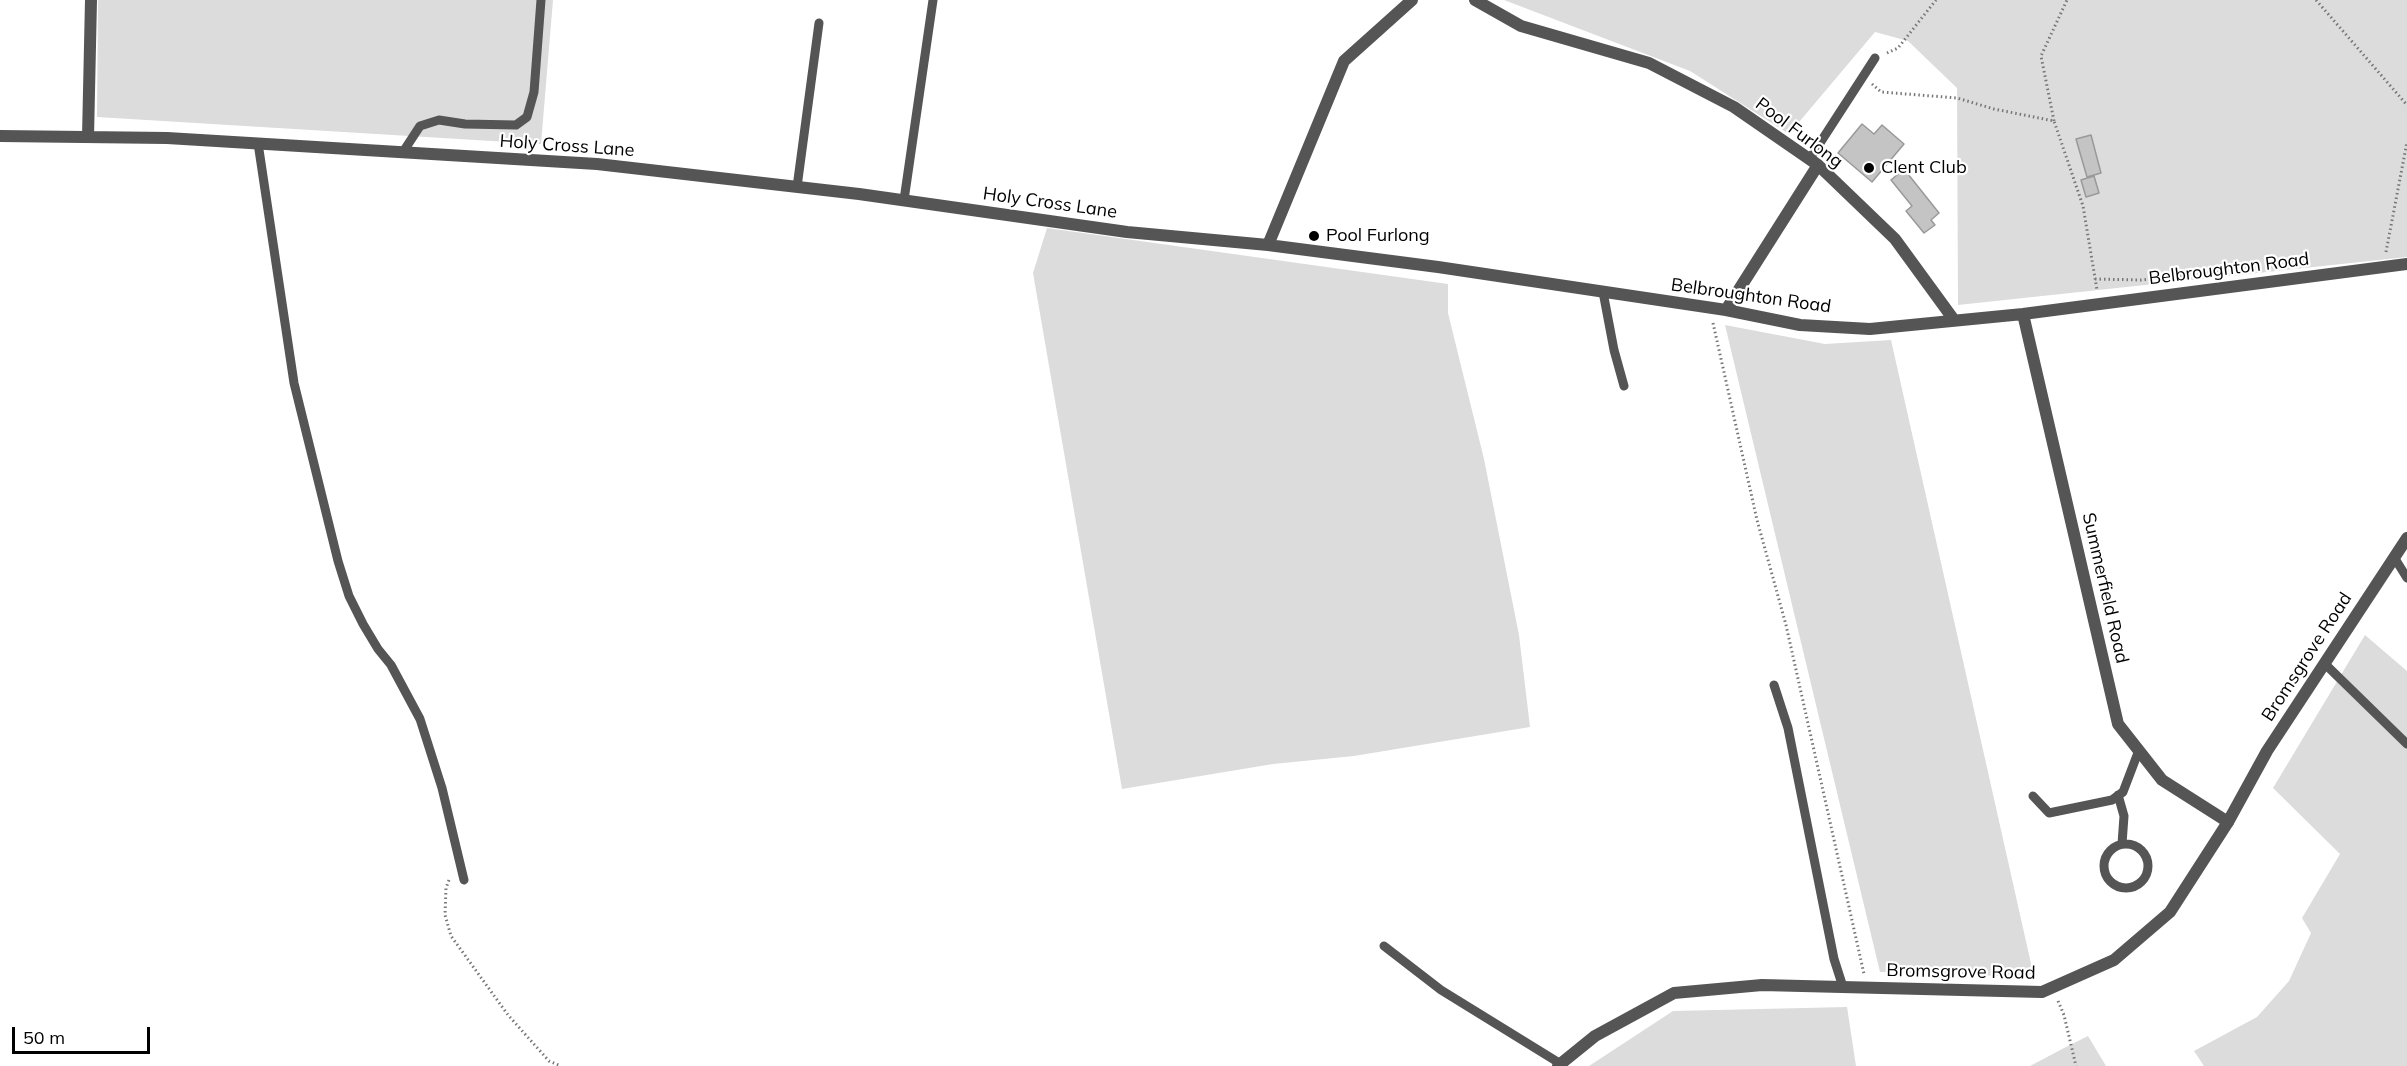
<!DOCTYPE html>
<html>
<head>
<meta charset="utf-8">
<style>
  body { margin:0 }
  #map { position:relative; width:2407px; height:1066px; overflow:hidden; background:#fff; font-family:Mulish,sans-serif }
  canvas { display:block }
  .scale { position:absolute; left:12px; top:1027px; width:138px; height:27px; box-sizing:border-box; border:3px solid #000; border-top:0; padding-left:8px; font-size:18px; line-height:21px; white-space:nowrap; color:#000; -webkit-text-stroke:4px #fff; paint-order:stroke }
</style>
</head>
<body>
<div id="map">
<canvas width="2407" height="1066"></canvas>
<div class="scale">50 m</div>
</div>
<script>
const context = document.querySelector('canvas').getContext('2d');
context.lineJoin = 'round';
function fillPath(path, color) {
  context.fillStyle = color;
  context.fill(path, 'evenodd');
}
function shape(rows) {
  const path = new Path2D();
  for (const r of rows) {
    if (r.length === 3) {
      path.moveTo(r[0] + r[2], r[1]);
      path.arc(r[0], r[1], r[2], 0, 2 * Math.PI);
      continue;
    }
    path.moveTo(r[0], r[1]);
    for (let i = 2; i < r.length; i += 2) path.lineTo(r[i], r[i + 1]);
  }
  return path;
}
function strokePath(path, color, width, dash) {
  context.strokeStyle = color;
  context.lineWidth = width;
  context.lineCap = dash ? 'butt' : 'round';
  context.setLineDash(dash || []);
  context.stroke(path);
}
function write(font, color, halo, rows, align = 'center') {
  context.font = font + ' Mulish,sans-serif';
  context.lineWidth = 4.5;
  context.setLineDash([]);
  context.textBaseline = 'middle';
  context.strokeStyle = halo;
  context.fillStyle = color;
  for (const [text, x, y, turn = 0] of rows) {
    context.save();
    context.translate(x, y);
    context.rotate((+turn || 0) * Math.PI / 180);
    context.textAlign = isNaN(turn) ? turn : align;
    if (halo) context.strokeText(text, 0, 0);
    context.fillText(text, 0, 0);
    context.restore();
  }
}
const green = shape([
  [98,0,553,0,541,144,97,117],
  [1504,0,2407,0,2407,257,1958,305,1957,88,1908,41,1875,32,1789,134,1690,71],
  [1047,228,1448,284,1448,313,1484,459,1519,635,1530,727,1354,756,1273,764,1122,789,1033,273],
  [1725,325,1825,344,1891,340,2034,977,1880,972],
  [2365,635,2407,671,2407,1066,2204,1066,2194,1051,2257,1017,2289,981,2311,933,2302,918,2340,854,2273,788],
  [1847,1007,1856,1066,1589,1066,1673,1011],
  [2088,1036,2106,1066,2030,1066,2066,1047]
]);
const building = shape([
  [1862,124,1874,134,1882,125,1904,144,1872,182,1838,153,1862,124],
  [2091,135,2101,173,2087,177,2076,139,2091,135],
  [1904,169,1939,213,1931,220,1935,225,1924,233,1906,211,1912,206,1891,180,1904,169],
  [2094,176,2099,193,2086,197,2081,180,2094,176]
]);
const path = shape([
  [2316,0,2407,105],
  [1887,53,1898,48,1936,0],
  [1872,84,1881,92,1957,98,1994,109,2054,121,2083,206,2097,290],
  [2054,121,2041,56,2067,0],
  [2386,252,2407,142],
  [2095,279,2141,280,2225,271],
  [1713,323,1757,520,1786,625,1864,974],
  [449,880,446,888,445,915,451,936,508,1015,549,1061,561,1066],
  [2058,1001,2064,1015,2076,1066]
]);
const service = shape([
  [258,143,294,383,338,561,349,596,363,624,378,649,391,665,420,719,442,788,464,880],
  [403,152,420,126,439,120,465,124,516,125,527,117,534,92,541,0],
  [1809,160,1875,58],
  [797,187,819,23],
  [904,200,933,0],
  [1603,292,1614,350,1624,386],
  [2394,557,2407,578],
  [2324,663,2407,744],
  [1774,685,1788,728,1834,959,1843,987],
  [2118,795,2124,816,2122,844],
  [2033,796,2049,813,2112,800,2123,792,2139,750],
  [2126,866,22],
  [1384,946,1441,990,1561,1064]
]);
const minor = shape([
  [1475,0,1521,26,1649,63,1734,107,1818,165,1895,239,1954,320],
  [0,136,167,138,597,164,859,194,1127,232,1268,245,1438,267,1726,310,1800,325,1870,329,2023,314,2407,264],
  [88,137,91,0],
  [1268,245,1344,61,1412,0],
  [1726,310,1818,165],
  [2023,314,2118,724,2162,780,2228,822]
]);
const tertiary = shape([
  [1558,1066,1595,1036,1674,993,1762,985,2042,992,2114,960,2170,912,2228,822,2267,751,2407,538]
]);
const markers = [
  [1869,168,6,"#000"],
  [1314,236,6,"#000"]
];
const streetNames = [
  ["Pool Furlong",1799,133,37],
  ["Holy Cross Lane",567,146,4],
  ["Holy Cross Lane",1050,203,8],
  ["Belbroughton Road",2229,269,-7],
  ["Belbroughton Road",1751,296,8],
  ["Summerfield Road",2105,588,77],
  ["Bromsgrove Road",2307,657,-57],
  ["Bromsgrove Road",1961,972,1]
];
const poiNames = [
  ["Clent Club",1881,168],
  ["Pool Furlong",1326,236]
];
fillPath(green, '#dcdcdc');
fillPath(building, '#c4c4c4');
strokePath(building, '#999', 1.5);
strokePath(path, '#777', 3, [1.5, 3]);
strokePath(service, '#555', 9);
strokePath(minor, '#555', 12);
strokePath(tertiary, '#555', 12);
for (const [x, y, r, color] of markers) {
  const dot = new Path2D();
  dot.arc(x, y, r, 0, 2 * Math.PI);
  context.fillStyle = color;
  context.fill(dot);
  strokePath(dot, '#fff', 2);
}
write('18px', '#000', '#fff', streetNames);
write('18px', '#000', '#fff', poiNames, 'left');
</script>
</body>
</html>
